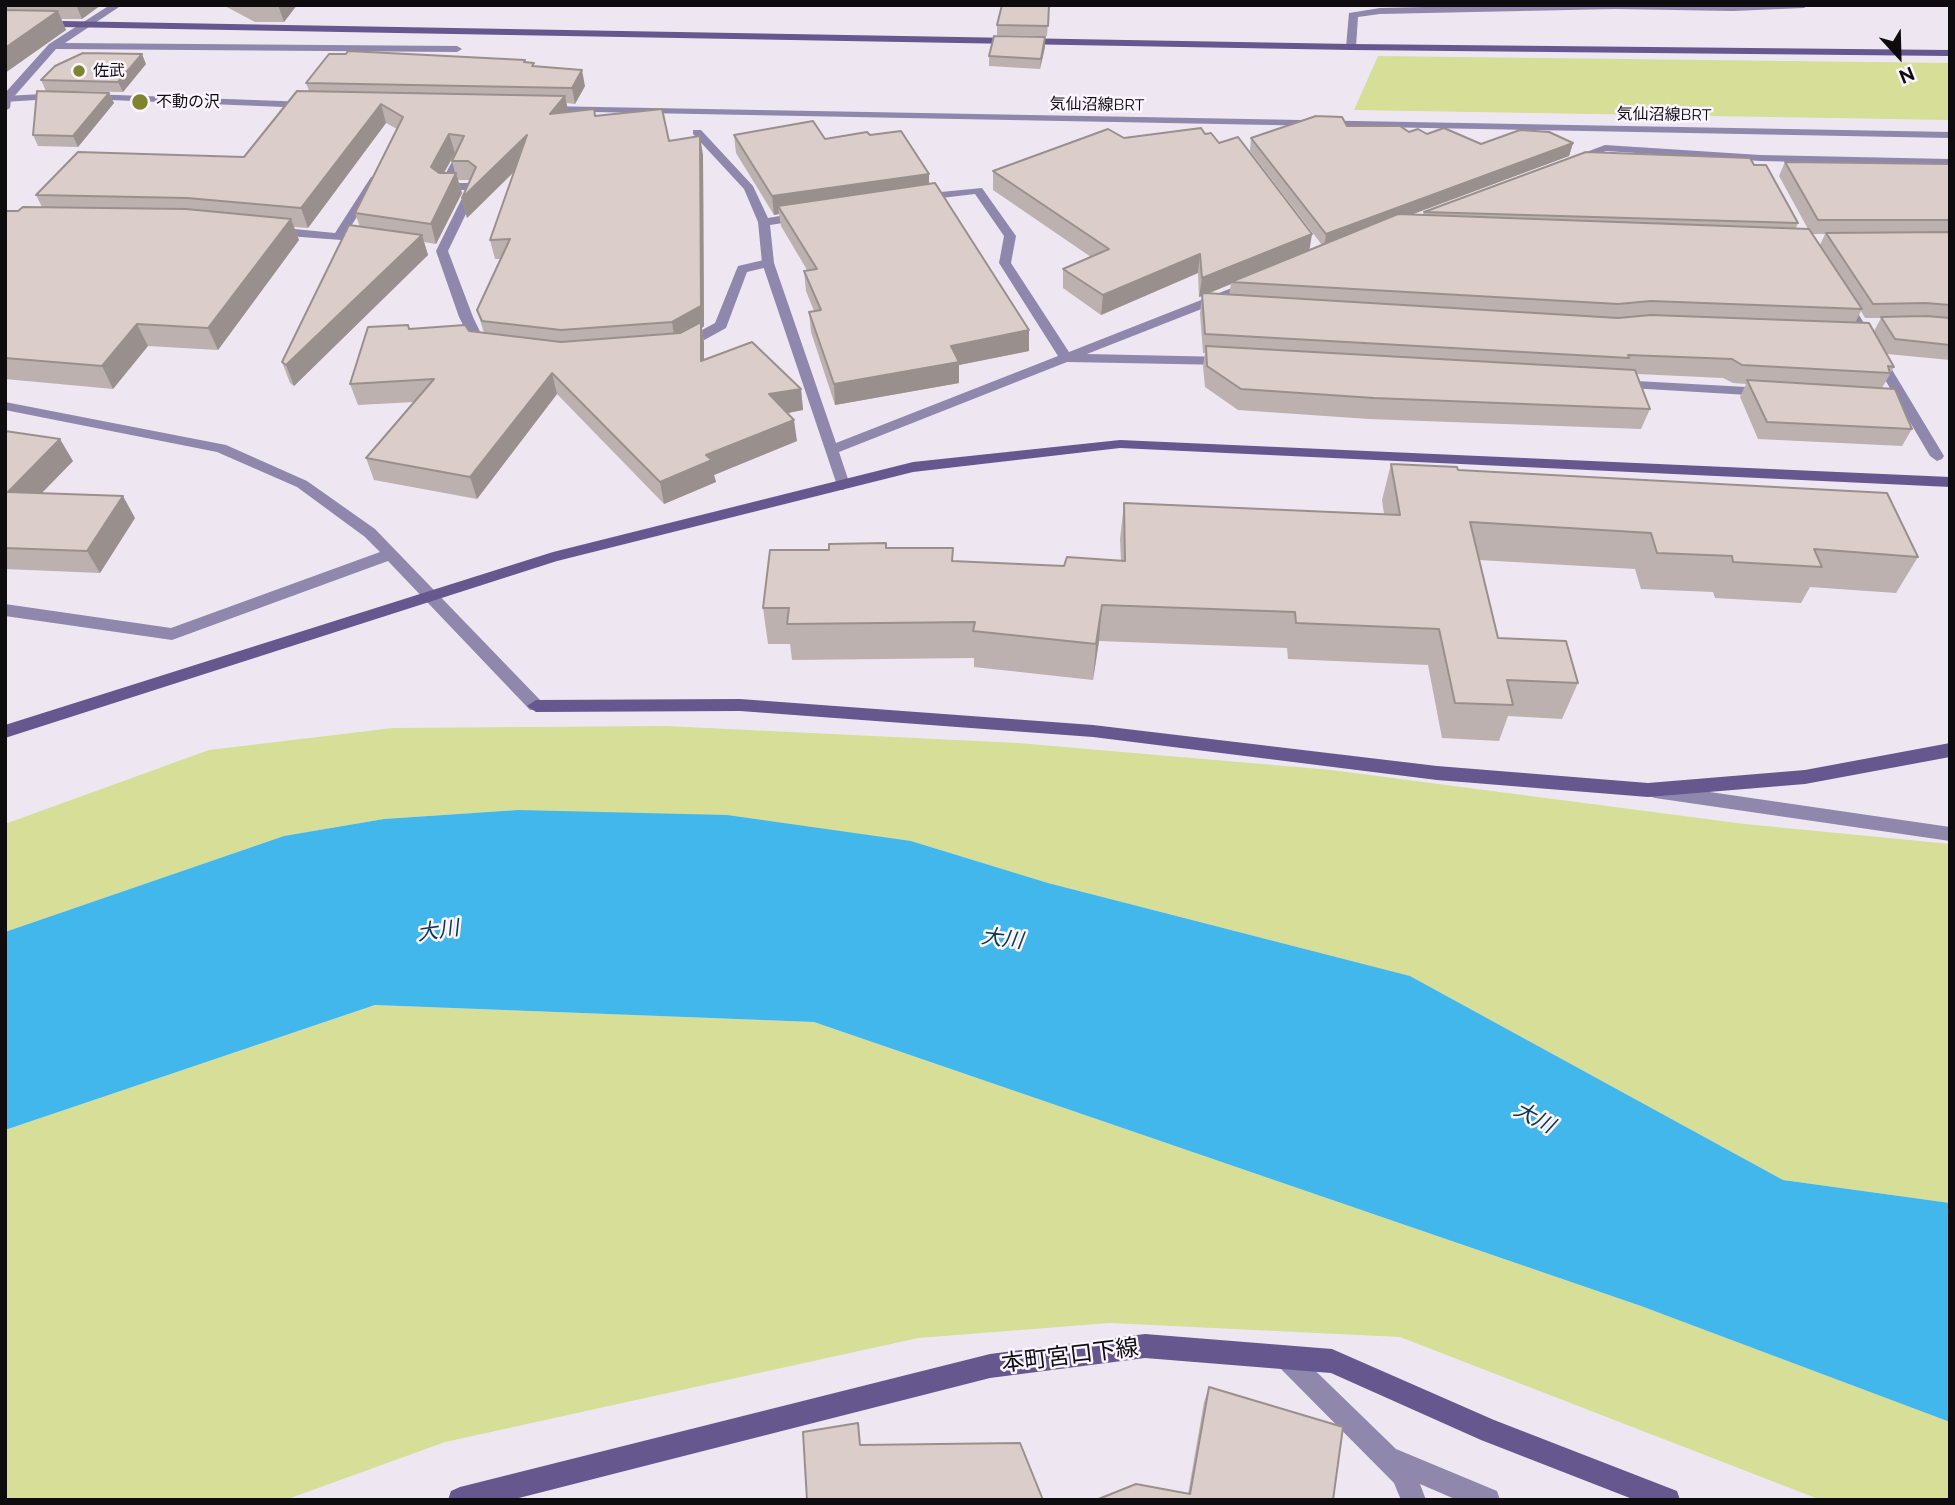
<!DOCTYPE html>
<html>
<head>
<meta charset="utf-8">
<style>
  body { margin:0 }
  #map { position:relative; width:1955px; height:1505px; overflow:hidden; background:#eee7f1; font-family:Raleway,sans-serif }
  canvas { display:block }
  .frame { position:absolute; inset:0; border:7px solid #0f0c10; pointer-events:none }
  .north { position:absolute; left:1864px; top:21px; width:70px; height:70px; -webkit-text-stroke:5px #fcf4fe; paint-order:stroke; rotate:158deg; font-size:19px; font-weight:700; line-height:28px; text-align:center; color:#0f0c10 }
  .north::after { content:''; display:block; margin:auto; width:24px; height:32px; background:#0f0c10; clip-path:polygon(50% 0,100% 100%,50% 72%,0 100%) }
</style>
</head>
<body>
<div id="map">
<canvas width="1955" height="1505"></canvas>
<div class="frame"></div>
<div class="north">N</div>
</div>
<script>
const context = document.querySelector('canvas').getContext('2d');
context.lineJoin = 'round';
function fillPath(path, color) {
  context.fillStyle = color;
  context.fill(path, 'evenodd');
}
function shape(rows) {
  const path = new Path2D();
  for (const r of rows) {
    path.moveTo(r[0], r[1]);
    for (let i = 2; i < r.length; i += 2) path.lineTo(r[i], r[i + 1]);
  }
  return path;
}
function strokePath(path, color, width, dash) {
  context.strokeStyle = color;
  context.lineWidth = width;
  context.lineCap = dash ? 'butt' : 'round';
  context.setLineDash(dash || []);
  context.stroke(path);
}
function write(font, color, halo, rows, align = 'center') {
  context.font = font + ' Raleway,"Noto Sans JP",sans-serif';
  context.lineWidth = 5;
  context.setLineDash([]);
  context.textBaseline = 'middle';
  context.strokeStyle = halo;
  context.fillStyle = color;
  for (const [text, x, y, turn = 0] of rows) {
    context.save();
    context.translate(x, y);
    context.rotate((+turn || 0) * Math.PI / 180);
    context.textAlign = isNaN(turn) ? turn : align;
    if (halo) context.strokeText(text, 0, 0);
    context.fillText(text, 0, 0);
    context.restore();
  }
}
const green = shape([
  [1378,56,1950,63,1950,120,1354,110],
  [666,726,1018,743,1331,770,1745,824,1950,844,1950,1203,1783,1180,1410,976,1048,883,911,841,518,810,384,819,284,836,5,932,5,824,209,750,393,728],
  [375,1005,814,1022,1641,1306,1950,1422,1950,1500,1821,1500,1400,1337,1110,1323,918,1338,445,1442,285,1500,5,1500,5,1130]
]);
const water = shape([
  [518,810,727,815,911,841,1048,883,1410,976,1783,1180,1950,1203,1950,1422,1641,1306,814,1022,375,1005,5,1130,5,932,284,836,384,819]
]);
const lane = shape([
  [61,93,65,94,65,98,5,102,5,96,61,93],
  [89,94,309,102,314,105,309,108,85,99,85,95,89,94],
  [544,106,1950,132,1950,138,540,111,539,109,544,106],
  [461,153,467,156,453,183,473,183,479,187,448,251,473,317,486,344,492,348,485,352,476,350,459,317,436,251,466,190,445,190,439,186,455,156,461,153],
  [768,259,774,263,772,266,747,272,726,328,688,349,678,349,678,343,715,323,738,266,768,259]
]);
const street = shape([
  [110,5,122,5,65,43,457,46,462,49,457,52,56,49,11,100,10,108,5,111,5,93,49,44,110,5],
  [1511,5,1809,5,1804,8,1733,11,1615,9,1380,14,1358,17,1356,47,1351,50,1346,47,1349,13,1380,8,1511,5],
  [693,130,701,130,753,186,768,218,802,212,808,216,802,220,770,225,774,263,836,443,1058,356,999,263,1004,236,975,194,916,201,916,195,920,194,982,188,1016,236,1011,263,1069,352,1247,282,1255,282,1255,288,1087,354,1227,357,1234,361,1227,365,1067,362,839,452,850,485,843,490,838,488,762,263,758,222,744,189,693,134,693,130],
  [1605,145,1760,155,1950,159,1950,165,1760,161,1606,151,1571,163,1565,160,1605,145],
  [375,176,381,179,346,234,355,235,355,241,274,235,268,231,274,227,335,233,371,177,375,176],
  [1844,296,1850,300,1944,456,1942,459,1937,461,1930,456,1838,300,1844,296],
  [1618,380,1765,388,1772,392,1765,396,1613,387,1613,381,1618,380],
  [5,402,226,445,307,481,375,529,542,702,545,706,542,710,530,710,388,561,172,640,5,616,5,604,171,628,380,552,365,537,297,487,217,452,5,410,5,402],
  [1655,784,1950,827,1950,841,1655,798,1649,796,1646,791,1649,786,1655,784],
  [1286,1346,1294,1350,1396,1449,1497,1491,1500,1500,1457,1500,1420,1484,1426,1500,1401,1500,1394,1483,1278,1366,1274,1358,1278,1350,1286,1346]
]);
const secondary = shape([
  [5,20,1351,44,1950,50,1950,56,1351,50,5,26,5,20],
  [1120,440,1950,477,1950,487,1120,448,913,472,557,561,5,738,5,725,553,552,913,462,1120,440],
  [740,699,1093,725,1437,766,1648,783,1805,770,1950,743,1950,757,1805,784,1648,797,1437,780,1093,737,740,711,536,712,527,706,536,700,740,699],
  [1145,1334,1332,1349,1494,1420,1677,1491,1680,1500,1635,1500,1481,1440,1331,1373,1145,1358,990,1378,511,1500,448,1500,451,1491,460,1487,990,1354,1145,1334]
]);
const wall = shape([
  [5,5,101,5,82,19,61,19,66,30,5,73],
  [223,5,297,5,284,22,255,22],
  [1049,5,1047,36,997,35,997,25],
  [1045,47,1040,69,989,66,989,56],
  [525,60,526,63,585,86,575,104,566,103,568,112,595,116,669,141,703,155,704,326,702,328,704,343,704,360,801,389,803,410,788,413,797,441,714,475,716,482,664,504,557,394,477,499,374,480,366,458,414,402,358,405,350,384,409,329,484,333,477,310,501,259,495,259,490,240,515,171,467,218,462,198,470,180,458,180,462,193,436,244,424,242,428,255,294,386,290,383,282,362,360,227,355,213,397,129,386,123,308,228,294,227,299,240,218,350,148,346,113,389,5,379,5,213,42,207,36,195,244,157,309,91,306,83],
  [455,153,456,153,452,161,455,173,444,173],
  [146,64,123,92,46,91,41,80],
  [109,93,114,103,78,147,38,146,33,135],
  [1347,126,1427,134,1481,144,1573,143,1569,156,1411,215,1423,215,1424,212,1754,165,1798,223,1796,228,1808,229,1779,176,1785,162,1950,164,1950,360,1887,354,1894,367,1882,388,1912,429,1902,446,1758,439,1740,397,1746,384,1733,383,1723,378,1637,374,1650,409,1641,429,1369,419,1238,410,1205,387,1203,366,1205,353,1203,353,1200,313,1202,296,1199,297,1198,273,1101,315,1063,288,1063,269,1091,257,993,190,993,171,1124,138,1219,143,1309,250,1322,245,1250,151,1251,138],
  [1813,234,1825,234,1820,245],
  [1231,284,1229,295,1207,294,1212,292],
  [1861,311,1865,318,1881,318,1874,331,1855,323],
  [734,135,825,139,870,135,929,183,1029,351,959,365,959,383,835,405,811,332,809,312,814,311,806,291,804,271,807,270,781,226,779,214,774,215,736,153],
  [5,431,73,461,42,493,135,518,100,573,5,569],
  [1391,464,1458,470,1918,557,1896,593,1810,587,1801,603,1715,598,1713,592,1641,589,1635,569,1479,560,1498,638,1578,683,1562,719,1508,716,1499,741,1442,738,1428,665,1288,659,1287,648,1099,641,1093,680,974,667,974,658,792,660,790,644,768,644,763,608,829,550,953,548,953,562,1064,566,1121,561,1120,539,1124,503,1384,514,1382,500],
  [1209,1387,1333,1500,1188,1494,1204,1402]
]);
const shadedWall = shape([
  [76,5,101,5,82,19],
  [278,5,297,5,284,22],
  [58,11,66,30,5,73,5,48],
  [1045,37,1045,47,1040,69,1041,59],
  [142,54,146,64,123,92,118,82],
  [582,70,585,86,575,104,572,88],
  [109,93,114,103,78,147,73,136],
  [565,96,569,115,550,114],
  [381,104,386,123,308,228,301,208],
  [449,134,455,153,436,187,431,167],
  [527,135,532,154,467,218,462,198],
  [700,136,703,155,704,326,702,328,704,343,704,382,675,342,672,322],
  [1573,143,1569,156,1324,247,1326,234],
  [456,173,462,193,436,244,431,224],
  [929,174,929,193,778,206,779,214,774,215,772,196],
  [291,219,299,240,218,350,208,328],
  [1312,234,1309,253,1231,282,1231,284,1199,297,1202,278],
  [422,235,428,255,294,386,286,365],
  [1200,254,1198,273,1101,315,1103,295],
  [137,324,148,346,113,389,102,366],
  [1029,330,1029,351,959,365,959,383,835,405,834,384,951,346],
  [552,373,557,394,477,499,470,477],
  [801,389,803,410,772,416,769,394],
  [794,420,797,441,714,475,716,482,664,504,660,482,706,455],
  [60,439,73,461,21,514,8,492],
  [123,496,135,518,100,573,87,551],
  [1102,605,1099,641,1093,680,1096,644]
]);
const building = shape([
  [1002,5,1049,5,1048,26,997,25,1002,5],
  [5,10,58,11,5,48,5,10],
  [994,36,1045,37,1041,59,989,56,994,36],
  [348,51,525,60,524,62,534,63,532,66,582,70,572,88,306,83,329,54,346,54,348,51],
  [83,53,142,54,118,82,41,80,55,66,83,53],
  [37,91,109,93,73,136,33,135,37,91],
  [297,91,565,96,550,114,594,109,595,116,662,109,669,141,700,136,701,306,672,322,561,330,482,321,477,310,510,239,490,240,527,135,462,198,476,167,468,161,452,161,464,136,449,134,431,167,439,173,456,173,431,224,355,213,403,117,381,104,301,208,187,198,36,195,78,152,244,157,297,91],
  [1316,116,1342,117,1347,126,1400,126,1409,132,1418,129,1427,134,1444,128,1481,144,1520,130,1549,132,1573,143,1326,234,1251,138,1316,116],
  [813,121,825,139,867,132,870,135,901,131,929,174,772,196,734,135,813,121],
  [1201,128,1205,134,1211,133,1219,143,1238,137,1312,234,1202,278,1200,254,1103,295,1063,269,1109,249,993,171,1108,129,1124,138,1201,128],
  [1586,152,1750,158,1754,165,1766,165,1798,223,1424,212,1586,152],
  [1785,162,1950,164,1950,220,1818,220,1785,162],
  [935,183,1029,330,951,346,959,362,834,384,809,312,821,310,804,271,817,269,778,206,935,183],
  [23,207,186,209,291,219,208,328,137,324,102,366,5,358,5,213,7,211,18,211,23,207],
  [1398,214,1809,229,1862,309,1651,301,1618,304,1231,282,1398,214],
  [349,225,422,235,286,365,282,362,349,225],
  [1950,232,1950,305,1926,303,1873,304,1826,233,1950,232],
  [1205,293,1618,318,1651,315,1869,323,1894,367,1888,366,1890,373,1742,365,1732,359,1628,355,1629,358,1205,334,1202,294,1205,293],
  [1926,316,1950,318,1950,345,1895,339,1881,317,1926,316],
  [701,322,701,361,752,342,801,389,769,394,794,420,706,455,712,460,660,482,552,373,470,477,366,458,434,379,350,384,368,327,408,325,409,329,465,325,469,331,561,342,680,333,701,322],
  [1206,346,1635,370,1650,409,1374,398,1241,389,1207,366,1206,346],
  [1747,380,1895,389,1912,429,1767,422,1747,380],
  [5,431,60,439,8,492,123,496,87,551,5,548,5,431],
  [1391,464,1457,467,1458,470,1887,493,1918,557,1814,549,1822,567,1733,562,1732,556,1657,553,1651,533,1470,522,1498,638,1566,641,1578,683,1507,680,1513,705,1455,703,1439,629,1296,623,1295,612,1102,605,1096,644,973,631,975,622,787,624,789,608,763,608,770,550,829,550,829,544,886,543,886,548,953,548,952,561,1064,566,1067,557,1125,561,1124,503,1400,515,1391,464],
  [1209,1387,1343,1427,1333,1500,1096,1500,1136,1484,1190,1494,1209,1387],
  [858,1423,860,1445,1020,1443,1043,1500,807,1500,803,1432,858,1423]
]);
const markers = [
  [79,71,7,"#7e842f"],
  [140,102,9,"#7e842f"]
];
const farPoinames = [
  ["佐武",93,71],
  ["不動の沢",156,102]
];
const farStreetnames = [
  ["気仙沼線BRT",1097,105,1],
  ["気仙沼線BRT",1664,115,1]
];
const waterNames = [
  ["大川",438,931,-8],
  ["大川",1002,939,7],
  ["大川",1534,1118,28]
];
const nearStreetnames = [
  ["本町宮口下線",1070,1356,-7]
];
fillPath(green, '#d6de97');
fillPath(water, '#42b7ec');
fillPath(lane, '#9087ad');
fillPath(street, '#9087ad');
fillPath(secondary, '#66578e');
fillPath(wall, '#bcb1ae');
fillPath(shadedWall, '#99908d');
fillPath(building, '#dbceca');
strokePath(building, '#99908d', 2);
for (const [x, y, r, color] of markers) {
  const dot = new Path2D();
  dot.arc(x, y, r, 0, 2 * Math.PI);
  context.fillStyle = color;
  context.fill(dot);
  strokePath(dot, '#fcf4fe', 2.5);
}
write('16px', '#0f0c10', '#fcf4fe', farPoinames, 'left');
write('16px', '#0f0c10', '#fcf4fe', farStreetnames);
write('italic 21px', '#05394f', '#fcf4fe', waterNames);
write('23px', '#0f0c10', '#fcf4fe', nearStreetnames);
</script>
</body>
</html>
